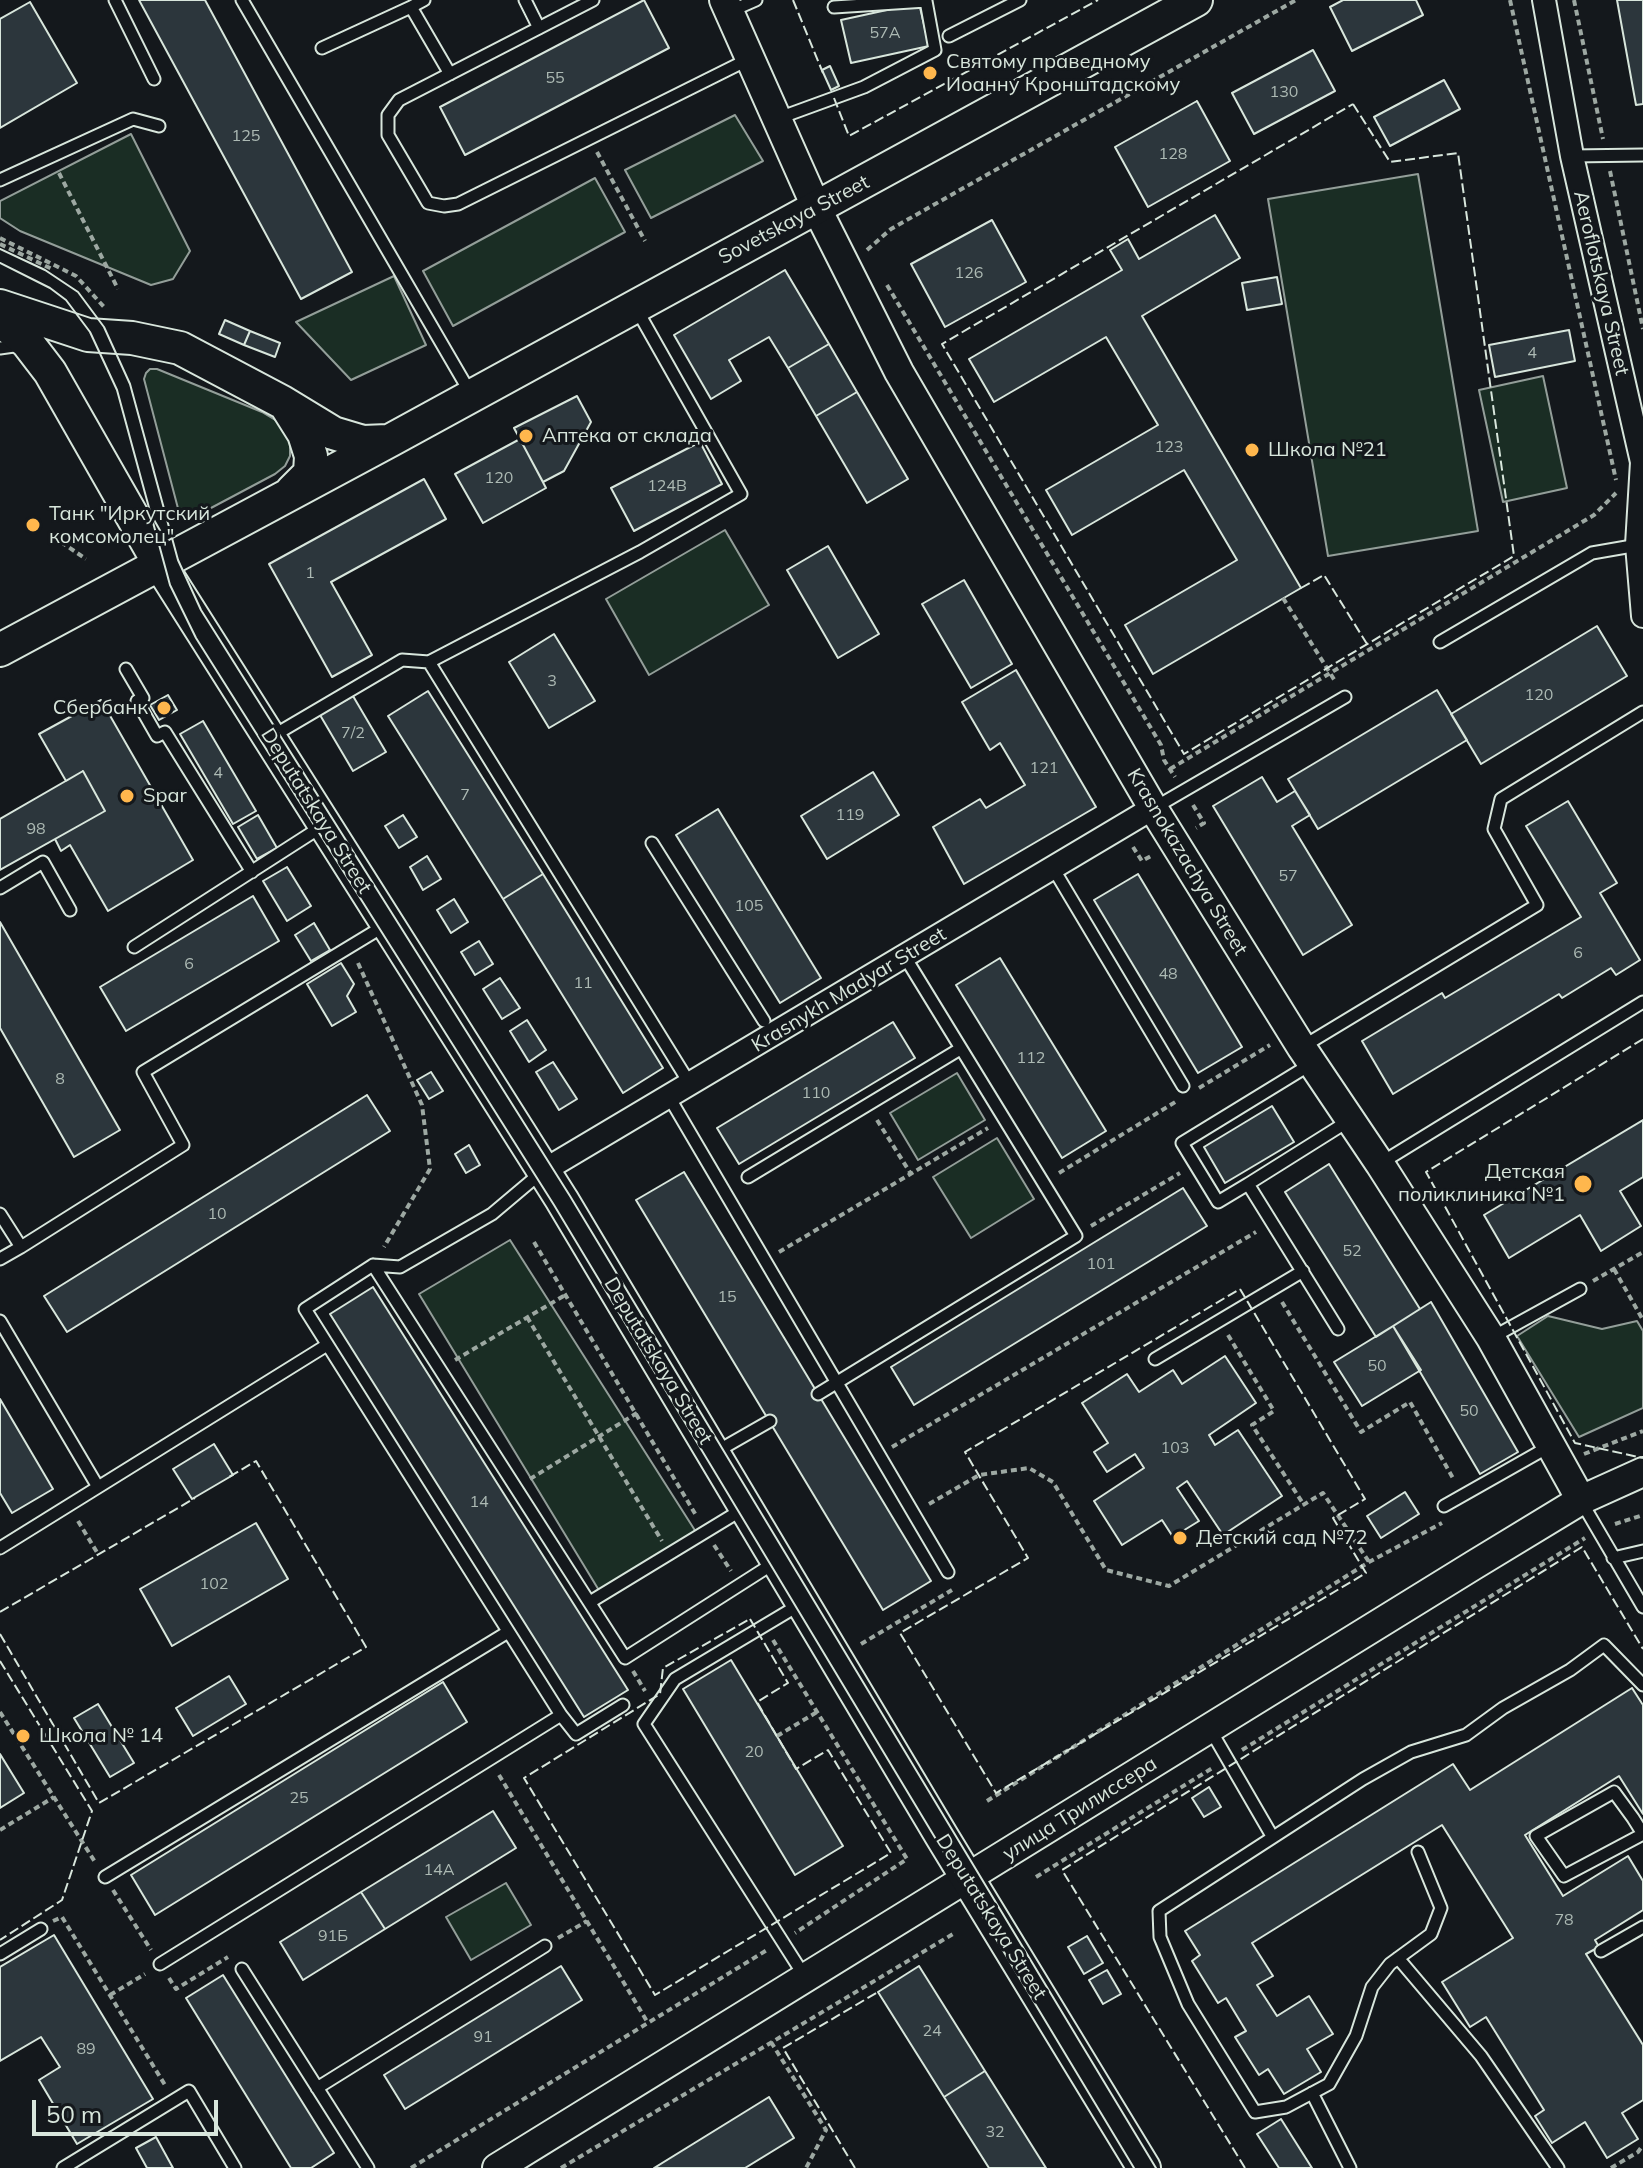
<!DOCTYPE html>
<html>
<head>
<meta charset="utf-8">
<style>
  body { margin:0 }
  #map { position:relative; width:1643px; height:2168px; overflow:hidden; background:#14181c; font-family:Mulish,sans-serif }
  canvas { display:block }
  .scale { position:absolute; left:32px; top:2100px; width:186px; height:36px; box-sizing:border-box; border:4px solid #d8e6dc; border-top:0; padding-left:10px; font-size:24px; line-height:28px; white-space:nowrap; color:#d8e6dc; -webkit-text-stroke:6px #14181c; paint-order:stroke }
</style>
</head>
<body>
<div id="map">
<canvas width="1643" height="2168"></canvas>
<div class="scale">50 m</div>
</div>
<script>
const context = document.querySelector('canvas').getContext('2d');
context.lineJoin = 'round';
function fillPath(path, color) {
  context.fillStyle = color;
  context.fill(path, 'evenodd');
}
function shape(rows) {
  const path = new Path2D();
  for (const r of rows) {
    path.moveTo(r[0], r[1]);
    for (let i = 2; i < r.length; i += 2) path.lineTo(r[i], r[i + 1]);
  }
  return path;
}
function strokePath(path, color, width, dash) {
  context.strokeStyle = color;
  context.lineWidth = width;
  context.lineCap = dash ? 'butt' : 'round';
  context.setLineDash(dash || []);
  context.stroke(path);
}
function write(font, color, halo, rows, align = 'center') {
  context.font = font + ' Mulish,sans-serif';
  context.lineWidth = 6;
  context.setLineDash([]);
  context.textBaseline = 'middle';
  context.strokeStyle = halo;
  context.fillStyle = color;
  for (const [text, x, y, turn = 0] of rows) {
    context.save();
    context.translate(x, y);
    context.rotate((+turn || 0) * Math.PI / 180);
    context.textAlign = isNaN(turn) ? turn : align;
    if (halo) context.strokeText(text, 0, 0);
    context.fillText(text, 0, 0);
    context.restore();
  }
}
const green = shape([
  [735,115,763,161,651,218,625,170,735,115],
  [131,134,190,251,173,279,151,285,20,231,0,218,0,201,131,134],
  [1418,174,1478,531,1328,556,1268,199,1418,174],
  [595,178,625,232,453,326,423,271,595,178],
  [394,276,426,345,351,380,296,322,394,276],
  [150,369,157,369,262,412,277,421,285,431,290,443,290,456,285,466,275,474,194,517,180,516,144,379,146,373,150,369],
  [1543,376,1567,488,1503,502,1479,390,1543,376],
  [725,530,769,605,649,675,606,599,725,530],
  [957,1073,985,1120,918,1160,890,1113,957,1073],
  [997,1138,1034,1199,971,1238,933,1177,997,1138],
  [510,1240,696,1532,600,1592,419,1294,510,1240],
  [1548,1316,1602,1329,1637,1321,1643,1331,1643,1408,1579,1437,1517,1336,1548,1316],
  [506,1883,531,1925,471,1960,446,1917,506,1883]
]);
const building = shape([
  [139,0,205,0,352,272,301,299,139,0],
  [644,0,669,48,465,155,440,107,644,0],
  [1343,0,1416,0,1423,15,1352,51,1330,7,1343,0],
  [1617,0,1643,0,1643,104,1636,105,1617,0],
  [30,2,77,83,0,128,0,19,30,2],
  [919,3,929,46,851,63,841,20,919,3],
  [1313,50,1335,91,1254,134,1232,93,1313,50],
  [830,66,839,86,831,90,822,70,830,66],
  [1444,80,1460,109,1390,146,1374,117,1444,80],
  [1197,101,1230,161,1148,207,1115,147,1197,101],
  [1215,215,1240,258,1142,316,1301,588,1153,674,1125,625,1237,560,1184,470,1072,535,1046,490,1158,425,1106,337,994,402,969,359,1122,270,1110,250,1128,239,1139,259,1215,215],
  [992,220,1026,282,945,327,911,264,992,220],
  [785,270,829,344,788,368,769,337,729,360,741,381,711,399,674,335,785,270],
  [1277,277,1282,304,1247,310,1242,283,1277,277],
  [225,320,250,331,244,345,219,334,225,320],
  [1569,330,1575,361,1495,377,1489,345,1569,330],
  [250,331,280,343,275,357,244,345,250,331],
  [829,344,857,392,816,416,788,368,829,344],
  [857,392,908,479,867,503,816,416,857,392],
  [577,396,591,422,564,471,543,482,514,428,577,396],
  [520,439,546,488,483,523,455,474,520,439],
  [700,442,722,484,634,531,611,488,700,442],
  [424,479,446,519,331,582,372,655,332,677,269,564,424,479],
  [828,546,879,634,838,658,787,570,828,546],
  [964,580,1012,664,971,688,922,604,964,580],
  [1597,626,1627,676,1481,764,1451,714,1597,626],
  [554,634,595,701,549,728,509,662,554,634],
  [1016,670,1096,807,964,884,933,827,980,799,986,808,1025,785,1000,743,990,750,962,702,1016,670],
  [1437,690,1467,740,1318,829,1288,779,1437,690],
  [428,691,543,874,503,899,388,716,428,691],
  [168,695,177,710,159,720,150,705,168,695],
  [353,696,386,752,353,771,320,715,353,696],
  [101,700,193,860,108,911,70,845,61,851,55,839,105,811,83,771,66,781,39,734,101,700],
  [203,721,256,811,233,824,180,734,203,721],
  [83,771,105,811,0,870,0,819,83,771],
  [873,772,899,815,827,859,801,816,873,772],
  [1262,777,1277,802,1295,791,1310,815,1292,826,1352,925,1303,955,1213,806,1262,777],
  [1568,801,1617,883,1600,893,1640,960,1616,975,1611,968,1562,998,1559,994,1393,1094,1362,1041,1442,993,1445,998,1581,917,1526,826,1568,801],
  [718,809,821,978,780,1003,676,835,718,809],
  [258,815,277,848,257,859,238,827,258,815],
  [403,815,417,837,399,848,385,826,403,815],
  [427,856,441,879,423,890,410,867,427,856],
  [287,867,311,906,287,921,263,881,287,867],
  [543,874,663,1068,623,1093,503,899,543,874],
  [1138,874,1242,1047,1198,1073,1094,900,1138,874],
  [253,896,279,941,126,1031,100,987,253,896],
  [454,899,468,922,451,933,437,910,454,899],
  [0,922,120,1130,74,1157,0,1028,0,922],
  [314,923,330,950,311,961,295,935,314,923],
  [479,941,493,964,475,975,461,952,479,941],
  [1000,958,1106,1131,1062,1158,956,985,1000,958],
  [341,963,354,984,347,996,356,1012,332,1026,307,984,341,963],
  [500,978,520,1008,502,1019,483,989,500,978],
  [527,1020,546,1050,529,1062,510,1031,527,1020],
  [893,1022,915,1058,739,1164,717,1128,893,1022],
  [553,1062,577,1099,559,1110,536,1072,553,1062],
  [431,1072,443,1091,429,1099,417,1080,431,1072],
  [367,1095,390,1131,67,1332,44,1296,367,1095],
  [1272,1106,1294,1142,1225,1183,1204,1147,1272,1106],
  [1643,1120,1643,1177,1620,1191,1641,1226,1601,1251,1580,1215,1509,1258,1484,1215,1643,1120],
  [469,1145,480,1165,466,1173,455,1154,469,1145],
  [1329,1164,1420,1309,1376,1337,1285,1192,1329,1164],
  [684,1172,931,1581,883,1610,636,1200,684,1172],
  [1183,1188,1207,1226,914,1405,891,1367,1183,1188],
  [373,1287,628,1690,584,1717,330,1314,373,1287],
  [1431,1302,1518,1452,1480,1474,1393,1326,1431,1302],
  [1393,1326,1421,1370,1362,1406,1334,1362,1393,1326],
  [1225,1356,1256,1403,1209,1435,1215,1445,1238,1430,1282,1496,1223,1535,1187,1481,1177,1488,1199,1521,1173,1537,1162,1520,1122,1545,1094,1501,1144,1468,1135,1454,1107,1472,1094,1452,1108,1443,1082,1403,1127,1374,1139,1392,1173,1370,1182,1384,1225,1356],
  [0,1399,53,1489,12,1513,0,1493,0,1399],
  [214,1444,233,1475,192,1499,173,1469,214,1444],
  [1405,1492,1419,1514,1381,1538,1367,1516,1405,1492],
  [256,1523,288,1579,172,1646,140,1589,256,1523],
  [731,1660,843,1846,795,1875,683,1689,731,1660],
  [229,1676,246,1704,193,1736,176,1708,229,1676],
  [443,1682,467,1722,155,1915,131,1875,443,1682],
  [1632,1688,1643,1705,1643,1814,1619,1776,1525,1835,1563,1896,1628,1856,1643,1881,1643,1910,1595,1940,1599,1947,1586,1954,1643,2045,1643,2100,1622,2113,1638,2139,1607,2158,1585,2122,1552,2143,1535,2116,1544,2110,1486,2017,1470,2027,1442,1982,1513,1938,1442,1825,1252,1943,1273,1976,1257,1985,1277,2016,1309,1996,1333,2034,1307,2049,1321,2072,1284,2094,1268,2069,1259,2075,1235,2037,1246,2031,1226,1998,1218,2003,1192,1961,1200,1955,1185,1931,1453,1764,1470,1790,1632,1688],
  [98,1704,134,1763,110,1777,74,1718,98,1704],
  [0,1754,24,1793,0,1808,0,1754],
  [1209,1787,1221,1807,1204,1817,1192,1798,1209,1787],
  [493,1811,516,1848,385,1929,361,1892,493,1811],
  [361,1892,385,1929,303,1980,280,1942,361,1892],
  [54,1935,153,2099,77,2144,39,2080,60,2067,41,2037,0,2061,0,1967,54,1935],
  [1087,1936,1103,1963,1084,1974,1068,1947,1087,1936],
  [561,1966,582,2000,405,2109,384,2075,561,1966],
  [919,1966,985,2071,944,2097,878,1992,919,1966],
  [1107,1970,1121,1994,1103,2004,1089,1980,1107,1970],
  [223,1975,334,2153,311,2168,291,2168,186,1998,223,1975],
  [985,2071,1046,2168,989,2168,944,2097,985,2071],
  [769,2097,794,2138,745,2168,654,2168,769,2097],
  [1281,2119,1312,2168,1279,2168,1257,2134,1281,2119],
  [156,2137,173,2168,147,2168,136,2148,156,2137]
]);
const path = shape([
  [1510,0,1616,480],
  [1574,0,1603,139],
  [597,152,645,241],
  [1610,171,1643,329],
  [59,173,118,289],
  [0,238,76,276,104,307],
  [0,244,54,270],
  [867,250,891,229,1296,0],
  [887,285,1161,745,1164,760,1175,777],
  [61,542,86,559],
  [1283,598,1335,681],
  [1170,769,1594,515,1616,493],
  [1193,805,1204,823,1196,828],
  [1133,847,1142,861,1151,856],
  [358,963,422,1105,430,1169,384,1247],
  [1199,1088,1270,1045],
  [877,1120,911,1174],
  [1059,1173,1177,1101],
  [1091,1226,1180,1173],
  [534,1242,697,1517],
  [779,1252,988,1128],
  [1614,1269,1643,1320],
  [1593,1281,1643,1252],
  [1282,1302,1361,1432,1410,1402,1454,1480],
  [527,1317,662,1541],
  [1228,1335,1274,1411,1252,1425,1304,1505],
  [455,1360,567,1294],
  [892,1447,1256,1232],
  [1584,1454,1643,1431],
  [530,1479,637,1413],
  [929,1504,979,1475,1029,1468,1053,1482,1106,1570,1169,1586,1323,1493,1369,1562],
  [78,1521,98,1554],
  [1615,1524,1643,1515],
  [714,1545,731,1571],
  [773,1640,907,1859,795,1933],
  [861,1644,952,1590],
  [633,1671,645,1691],
  [0,1712,95,1862],
  [777,1736,817,1712],
  [1242,1750,1585,1538],
  [499,1775,648,2023],
  [987,1801,1369,1562,1442,1523],
  [0,1830,54,1797],
  [1036,1877,1214,1767],
  [113,1890,151,1950],
  [53,1921,62,1917,165,2085],
  [558,1938,587,1921],
  [169,1978,176,1989,228,1957],
  [110,1995,145,1974],
  [771,2042,826,2130,806,2168],
  [411,2168,767,1950],
  [561,2168,953,1934],
  [1611,2168,1638,2152,1643,2145]
]);
const service = shape([
  [115,0,154,79],
  [242,0,471,394],
  [424,0,411,7,450,74],
  [525,0,539,28],
  [593,0,399,100,388,115,388,135,428,203,444,206,458,204,751,58],
  [731,11,756,0],
  [949,36,1020,0],
  [322,48,411,7],
  [779,118,864,87,935,50,926,1,834,7],
  [1572,156,1643,155],
  [0,180,133,119,159,126],
  [0,348,21,345],
  [1440,642,1592,553,1638,545],
  [429,662,640,552,741,494,637,310],
  [126,669,143,698,137,701,157,736,165,732,252,872],
  [271,737,402,660,429,662,690,1084],
  [1154,808,1345,697],
  [652,843,764,1021],
  [1053,868,1183,1086],
  [0,888,43,862,70,910],
  [134,947,324,825],
  [1302,1047,1537,905,1494,829,1501,799,1643,712],
  [669,1097,948,1572],
  [1381,1163,1643,1002],
  [543,1171,492,1214,400,1267,373,1265,625,1658,774,1563],
  [748,1177,960,1049],
  [1248,1184,1218,1202,1182,1143,1311,1064],
  [0,1214,21,1247,183,1145,143,1072,384,926],
  [0,1259,21,1247],
  [373,1265,305,1309,561,1715,576,1734,623,1705],
  [0,1321,98,1487],
  [1338,1329,1248,1184,1350,1120],
  [1491,1338,1580,1289],
  [1155,1359,1303,1271],
  [818,1394,1076,1236,905,957],
  [714,1453,770,1421],
  [1581,1501,1643,1607],
  [1444,1506,1550,1446],
  [0,1548,327,1345],
  [1613,1558,1643,1551],
  [590,1602,743,1509],
  [799,1605,675,1679,644,1724,805,1977],
  [1210,1729,1272,1836],
  [1643,1834,1564,1876,1536,1836,1614,1792,1633,1818,1643,1834,1643,1835],
  [1418,1852,1441,1908,1431,1934,1390,1964,1372,1987,1356,2036,1329,2084,1286,2107,1255,2112,1188,2004,1160,1937,1159,1911,1363,1779,1411,1752,1466,1735,1503,1708,1570,1670,1604,1645,1643,1685],
  [105,1877,508,1632],
  [1601,1951,1643,1927],
  [0,1954,41,1929],
  [1398,1958,1481,2056,1558,2168],
  [160,1964,561,1715],
  [242,1969,368,2168],
  [317,2088,545,1946],
  [1312,2093,1350,2168],
  [63,2168,189,2091,235,2168]
]);
const minor = shape([
  [1544,0,1572,156,1642,462,1637,545,1643,616],
  [543,1171,1153,808]
]);
const tertiary = shape([
  [724,0,817,209,899,372,1153,808,1302,1048,1380,1164,1491,1338,1581,1500],
  [497,2168,1474,1565,1581,1500,1643,1472]
]);
const secondary = shape([
  [0,306,88,335,132,338,180,348,282,402,333,433,363,442,388,441],
  [0,320,27,342,50,372,159,563,562,1200,941,1835,1144,2168],
  [287,407,304,434,311,456,310,473,292,491],
  [0,650,391,440,1196,0]
]);
const tram = shape([
  [0,249,45,270,78,292,104,327,130,384,178,560,201,610,570,1196,1156,2168],
  [0,263,50,288,66,300,90,332,117,390,170,585,196,638,554,1205,1134,2168]
]);
const fence = shape([
  [793,0,823,73],
  [834,98,849,136,1098,0],
  [1353,104,1390,162,1458,153,1514,556,1184,754,942,344,1353,104],
  [1301,588,1324,575,1367,644],
  [1643,1039,1426,1172,1575,1443,1643,1458],
  [1240,1289,1365,1499,1333,1518,1366,1573,996,1793,900,1633,1028,1558,965,1452,1240,1289],
  [0,1612,195,1498],
  [750,1619,788,1683,757,1702,796,1769,828,1750,891,1853,655,1995,524,1778,660,1694,663,1668,750,1619],
  [0,1634,99,1803,366,1647,256,1461,229,1477],
  [0,1661,92,1811,62,1900,0,1940],
  [855,2168,783,2048,878,1992],
  [1245,2168,1062,1870,1582,1547,1643,1649]
]);
const markers = [
  [930,73,8,"#ffb74d"],
  [526,436,8,"#ffb74d"],
  [1252,450,8,"#ffb74d"],
  [33,525,8,"#ffb74d"],
  [164,708,8,"#ffb74d"],
  [127,796,8,"#ffb74d"],
  [1583,1184,10,"#ffb74d"],
  [1180,1538,8,"#ffb74d"],
  [23,1736,8,"#ffb74d"]
];
const numberNames = [
  ["57А",885,33],
  ["55",555,78],
  ["130",1284,92],
  ["125",246,136],
  ["128",1173,154],
  ["126",969,273],
  ["4",1532,353],
  ["123",1169,447],
  ["120",499,478],
  ["124В",667,486],
  ["1",310,573],
  ["3",552,681],
  ["120",1539,695],
  ["7/2",353,733],
  ["121",1044,768],
  ["4",218,773],
  ["7",465,795],
  ["119",850,815],
  ["98",36,829],
  ["57",1288,876],
  ["105",749,906],
  ["6",1578,953],
  ["6",189,964],
  ["48",1168,974],
  ["11",583,983],
  ["112",1031,1058],
  ["8",60,1079],
  ["110",816,1093],
  ["10",217,1214],
  ["52",1352,1251],
  ["101",1101,1264],
  ["15",727,1297],
  ["50",1377,1366],
  ["50",1469,1411],
  ["103",1175,1448],
  ["14",479,1502],
  ["102",214,1584],
  ["20",754,1752],
  ["25",299,1798],
  ["14А",439,1870],
  ["78",1564,1920],
  ["91Б",333,1936],
  ["24",932,2031],
  ["91",483,2037],
  ["89",86,2049],
  ["32",995,2132]
];
const poiNames = [
  ["Святому праведному",946,62],
  ["Иоанну Кронштадскому",946,85],
  ["Аптека от склада",542,436],
  ["Школа №21",1268,450],
  ["Танк \"Иркутский",49,514],
  ["комсомолец\"",49,537],
  ["Сбербанк",148,708,"right"],
  ["Spar",143,796],
  ["Детская",1565,1172,"right"],
  ["поликлиника №1",1565,1195,"right"],
  ["Детский сад №72",1196,1538],
  ["Школа № 14",39,1736]
];
const streetNames = [
  ["Sovetskaya Street",794,220,-28],
  ["Aeroflotskaya Street",1601,283,77],
  ["Deputatskaya Street",316,811,58],
  ["Krasnokazachya Street",1187,862,59],
  ["Krasnykh Madyar Street",849,990,-31],
  ["Deputatskaya Street",658,1361,59],
  ["улица Трилиссера",1080,1809,-32],
  ["Deputatskaya Street",991,1917,58]
];
fillPath(green, '#1a2d24');
strokePath(green, '#939e99', 2);
fillPath(building, '#2c363c');
strokePath(building, '#d8e6dc', 2);
strokePath(service, '#d8e6dc', 15);
strokePath(minor, '#d8e6dc', 26);
strokePath(tertiary, '#d8e6dc', 32);
strokePath(secondary, '#d8e6dc', 36);
strokePath(path, '#9da8a2', 4, [6, 4]);
strokePath(service, '#14181c', 11);
strokePath(minor, '#14181c', 22);
strokePath(tertiary, '#14181c', 28);
strokePath(secondary, '#14181c', 32);
strokePath(tram, '#d8e6dc', 2);
strokePath(fence, '#d8e6dc', 2, [10, 4]);
for (const [x, y, r, color] of markers) {
  const dot = new Path2D();
  dot.arc(x, y, r, 0, 2 * Math.PI);
  context.fillStyle = color;
  context.fill(dot);
  strokePath(dot, '#14181c', 3);
}
write('16px', '#adbab4', null, numberNames);
write('20px', '#d8e6dc', '#14181c', poiNames, 'left');
write('20px', '#d8e6dc', '#14181c', streetNames);
</script>
</body>
</html>
